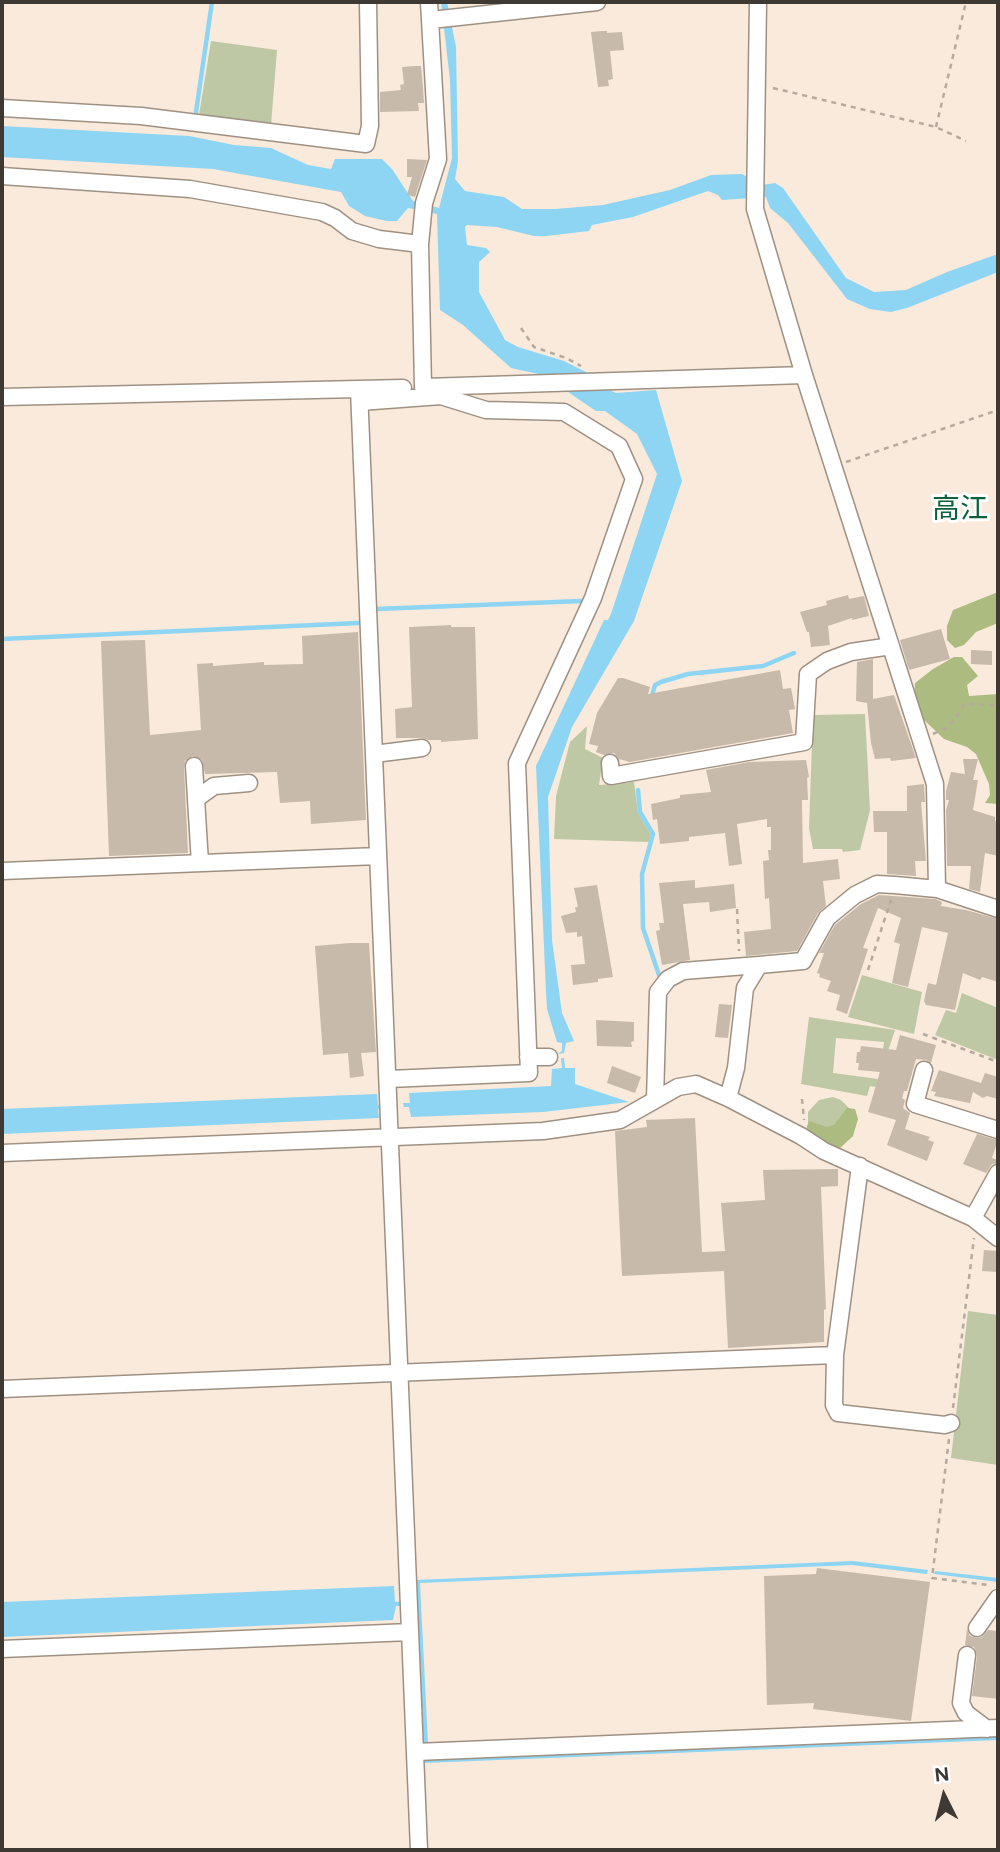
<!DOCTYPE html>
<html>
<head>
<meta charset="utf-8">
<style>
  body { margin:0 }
  #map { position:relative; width:1000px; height:1852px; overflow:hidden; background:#f9eadb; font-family:Figtree,sans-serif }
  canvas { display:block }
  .frame { position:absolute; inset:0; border:4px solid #3f3933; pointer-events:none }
  .north { position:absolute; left:909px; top:1761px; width:70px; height:70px; -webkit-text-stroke:5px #fff; paint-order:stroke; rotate:354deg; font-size:19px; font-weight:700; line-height:28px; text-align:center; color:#3f3933 }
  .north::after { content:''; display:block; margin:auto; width:24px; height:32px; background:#3f3933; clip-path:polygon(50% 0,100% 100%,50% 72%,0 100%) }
</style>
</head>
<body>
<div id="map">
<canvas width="1000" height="1852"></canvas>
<div class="frame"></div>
<div class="north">N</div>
</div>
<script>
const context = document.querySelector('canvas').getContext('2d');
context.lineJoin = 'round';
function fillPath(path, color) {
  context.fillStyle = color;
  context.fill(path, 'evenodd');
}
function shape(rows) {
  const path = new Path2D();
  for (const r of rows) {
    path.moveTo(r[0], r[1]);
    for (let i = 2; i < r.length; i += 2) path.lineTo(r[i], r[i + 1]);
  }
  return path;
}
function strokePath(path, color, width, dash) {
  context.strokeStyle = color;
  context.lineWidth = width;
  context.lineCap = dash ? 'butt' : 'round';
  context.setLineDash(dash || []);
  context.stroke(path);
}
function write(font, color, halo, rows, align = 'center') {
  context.font = font + ' Figtree,"Noto Sans JP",sans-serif';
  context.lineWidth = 6;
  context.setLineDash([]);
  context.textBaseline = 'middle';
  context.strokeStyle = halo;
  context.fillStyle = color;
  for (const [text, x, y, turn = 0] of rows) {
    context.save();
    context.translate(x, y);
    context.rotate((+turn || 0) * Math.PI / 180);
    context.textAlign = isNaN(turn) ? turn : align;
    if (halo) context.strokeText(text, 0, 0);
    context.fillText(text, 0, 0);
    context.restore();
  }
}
const green = shape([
  [211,41,277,50,271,125,199,115],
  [865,714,870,810,860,850,843,852,842,849,813,849,809,828,813,715],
  [587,726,585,749,603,758,599,785,634,782,638,813,651,835,649,842,554,839,556,796,570,742],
  [862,975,922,992,914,1034,848,1017],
  [962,993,998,1008,998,1060,935,1035,946,1010,956,1013],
  [809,1017,895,1030,879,1078,884,1042,836,1038,833,1073,878,1079,876,1087,870,1086,867,1096,801,1084],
  [833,1097,841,1100,851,1110,837,1129,825,1130,808,1123,808,1112,819,1100],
  [968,1311,998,1315,998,1465,951,1458]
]);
const forest = shape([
  [998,592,998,623,976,632,964,645,955,648,947,640,947,626,953,610],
  [954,657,962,657,978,676,967,685,969,696,998,694,998,804,985,803,990,795,989,784,976,754,967,747,944,739,922,718,914,703,915,683,933,669],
  [847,1108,855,1109,858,1119,853,1136,836,1152,804,1135,809,1121,827,1127,834,1125]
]);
const water = shape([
  [441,2,447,2,456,47,458,161,455,179,465,191,504,197,522,209,555,209,603,205,670,190,711,175,742,174,762,185,775,183,783,188,846,278,874,292,906,290,947,272,998,254,998,272,907,308,891,312,870,309,847,299,788,223,770,208,766,197,722,200,718,195,708,191,633,217,592,225,589,231,546,236,534,236,497,227,467,225,465,227,467,245,486,248,490,252,479,262,479,292,505,340,518,347,564,361,586,372,600,386,616,393,656,390,682,481,634,621,572,727,548,797,552,940,562,1013,574,1041,566,1043,564,1053,557,1054,562,1051,562,1043,557,1042,547,1009,546,992,536,766,604,620,608,620,611,614,657,474,637,434,605,411,596,411,543,375,511,368,463,325,440,310,437,214,408,208,397,221,387,221,365,216,349,206,341,192,213,169,2,157,2,126,189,136,234,145,271,148,308,165,331,169,335,159,382,159,392,169,413,201,439,208,452,158,450,80],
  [561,1058,564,1058,565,1068,575,1068,575,1084,629,1102,543,1112,411,1117,409,1107,404,1107,403,1103,410,1103,409,1093,551,1086,552,1069,562,1068],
  [377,1094,378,1105,381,1105,382,1109,378,1109,379,1118,2,1134,2,1109],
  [853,1561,928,1570,927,1574,852,1565,420,1583,428,1743,423,1743,416,1606,396,1606,393,1620,2,1637,2,1602,394,1586,395,1602,417,1600,417,1580],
  [935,1571,998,1578,998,1582,934,1574],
  [998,1735,998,1740,424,1763,423,1758]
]);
const stream = shape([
  [195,119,212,2],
  [376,609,582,601],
  [2,639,359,623],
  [651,699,655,685,661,682,688,674,763,666,794,653],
  [638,790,640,812,653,834,642,874,643,928,659,975]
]);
const building = shape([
  [602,31,607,31,607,33,622,32,624,50,610,51,613,79,608,80,609,86,598,87,591,32],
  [415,66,421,66,423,88,424,103,418,103,419,111,380,112,380,92,401,90,400,85,404,84,402,67],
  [407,159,427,160,415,197,407,195,412,177,407,177],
  [848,595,849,599,864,596,869,616,852,620,852,618,828,626,830,645,811,647,809,632,807,632,800,612,827,605,826,601],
  [451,625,451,627,475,627,478,739,441,742,441,740,429,740,421,738,396,738,395,709,412,707,409,627],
  [941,629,950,659,909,670,900,640],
  [358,632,366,820,311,824,310,801,280,803,277,772,205,774,202,760,193,756,185,761,184,767,188,853,109,856,101,641,145,640,150,735,201,730,197,664,213,663,213,666,264,662,264,665,303,664,302,636],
  [971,650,992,651,992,665,971,664],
  [873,659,873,699,894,695,916,758,891,761,890,758,875,759,871,743,867,703,856,701,857,662],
  [780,670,783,689,791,688,795,709,789,710,793,733,630,762,619,759,614,753,604,755,596,752,598,746,589,744,597,713,618,678,623,678,650,687,648,694],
  [963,759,978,759,973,780,978,780,973,810,995,817,995,821,998,822,998,856,985,853,980,892,969,889,971,866,947,866,946,810,949,800,946,800,946,791,951,772,965,774],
  [806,760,809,777,807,778,808,800,802,800,803,863,838,859,840,879,823,881,826,906,818,913,797,951,746,956,744,932,771,929,769,898,765,899,763,861,769,860,768,850,771,850,771,827,767,827,767,819,737,824,742,864,729,866,725,833,689,837,689,841,660,844,657,819,653,820,651,804,680,798,680,795,711,792,706,770,749,762],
  [924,784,925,802,921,802,926,861,915,861,916,876,887,874,887,832,874,832,873,811,907,811,907,786],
  [695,880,695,888,734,884,736,908,710,912,709,902,683,904,690,960,662,965,656,931,660,930,659,923,664,923,659,883],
  [597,885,613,977,598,979,598,982,573,985,571,965,585,964,582,936,577,937,577,932,566,933,561,916,576,912,575,907,578,907,574,888],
  [879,895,935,899,942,902,941,906,966,910,998,919,998,982,982,977,980,980,963,973,955,1010,926,1005,924,1001,928,983,936,985,948,933,922,927,908,987,892,983,900,944,894,942,901,918,878,908,863,948,868,949,847,1014,836,1010,840,995,827,991,831,981,819,977,820,974,817,973,824,953,819,953,835,925,861,904],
  [350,943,369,943,376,1052,361,1053,364,1076,350,1078,348,1053,323,1055,315,946],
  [719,1004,732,1005,728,1038,715,1037],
  [596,1020,634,1022,634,1041,631,1042,632,1047,597,1046],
  [900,1035,936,1045,931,1063,926,1060,916,1059,907,1091,904,1091,902,1098,905,1100,903,1108,910,1113,905,1129,930,1137,928,1140,934,1142,927,1161,887,1145,896,1120,868,1112,880,1072,858,1070,859,1063,856,1063,857,1052,860,1052,861,1046,896,1050],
  [612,1066,641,1077,635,1093,607,1083],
  [939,1070,981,1083,985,1073,998,1077,998,1099,987,1096,983,1098,973,1092,970,1103,934,1096,936,1092,931,1091],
  [695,1118,702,1252,725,1251,721,1203,765,1200,763,1170,838,1169,838,1186,821,1187,826,1309,824,1310,824,1342,728,1348,724,1271,622,1276,615,1131,647,1127,646,1120],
  [977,1134,998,1140,992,1158,998,1160,998,1163,992,1164,986,1173,963,1164],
  [984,1250,998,1251,998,1272,982,1271],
  [817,1568,930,1582,911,1721,813,1709,814,1703,767,1705,764,1576,816,1574],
  [967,1629,970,1636,977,1638,982,1637,988,1630,998,1631,998,1699,972,1696,977,1656,974,1647,965,1645]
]);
const path = shape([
  [773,88,936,127,966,141],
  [936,127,966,2],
  [521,328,534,347,566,358,581,366],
  [846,462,998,410],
  [933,734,948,727,962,710,964,704,998,705],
  [737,909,739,951],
  [868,970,891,900],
  [923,1034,998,1062],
  [802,1099,804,1120],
  [953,1408,974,1238],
  [949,1439,932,1578,988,1585]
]);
const minor = shape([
  [758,2,755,209,804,375,935,784,937,889],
  [431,20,597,2],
  [2,108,141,116,366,144,370,126,368,2],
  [2,176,190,189,322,212,335,218,352,231,379,239,420,244],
  [423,387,420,244,424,203,438,159,429,2],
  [425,387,804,375],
  [359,390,419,1850],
  [2,397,403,388],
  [360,402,441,396,486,410,564,412,619,446,634,479,593,598,517,763,529,1073,389,1079],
  [374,754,422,748],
  [610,763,611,776,804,742,808,674,827,661,851,652,891,646],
  [194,766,200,863],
  [196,799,214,786,249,783],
  [2,871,378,856],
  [528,1057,549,1057],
  [924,1070,915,1104,998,1130],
  [728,1098,736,1068,745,988,759,965,803,961,827,918,855,895,877,884,895,885,937,889,998,909],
  [655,1100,658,992,668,979,683,971,759,965],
  [2,1153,543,1131,620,1120,678,1087,696,1084,728,1098,801,1136,824,1151,973,1218,998,1238],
  [860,1166,835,1355,834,1405,838,1413,945,1425,951,1423],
  [973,1218,998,1173],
  [2,1389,835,1355],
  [977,1628,998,1598],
  [2,1649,410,1632],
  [967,1655,961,1703,966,1713,987,1729],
  [416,1752,998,1728]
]);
const quarterNames = [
  ["高江",960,510]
];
fillPath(green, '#bec8a4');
fillPath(forest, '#acbb7f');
fillPath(water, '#8dd5f3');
strokePath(stream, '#8dd5f3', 4.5);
fillPath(building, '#c7baaa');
strokePath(minor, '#9e9183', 19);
strokePath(path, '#b6aa9e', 2.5, [5, 5]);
strokePath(minor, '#fff', 16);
write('28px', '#0b613a', '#fff', quarterNames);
</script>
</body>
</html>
